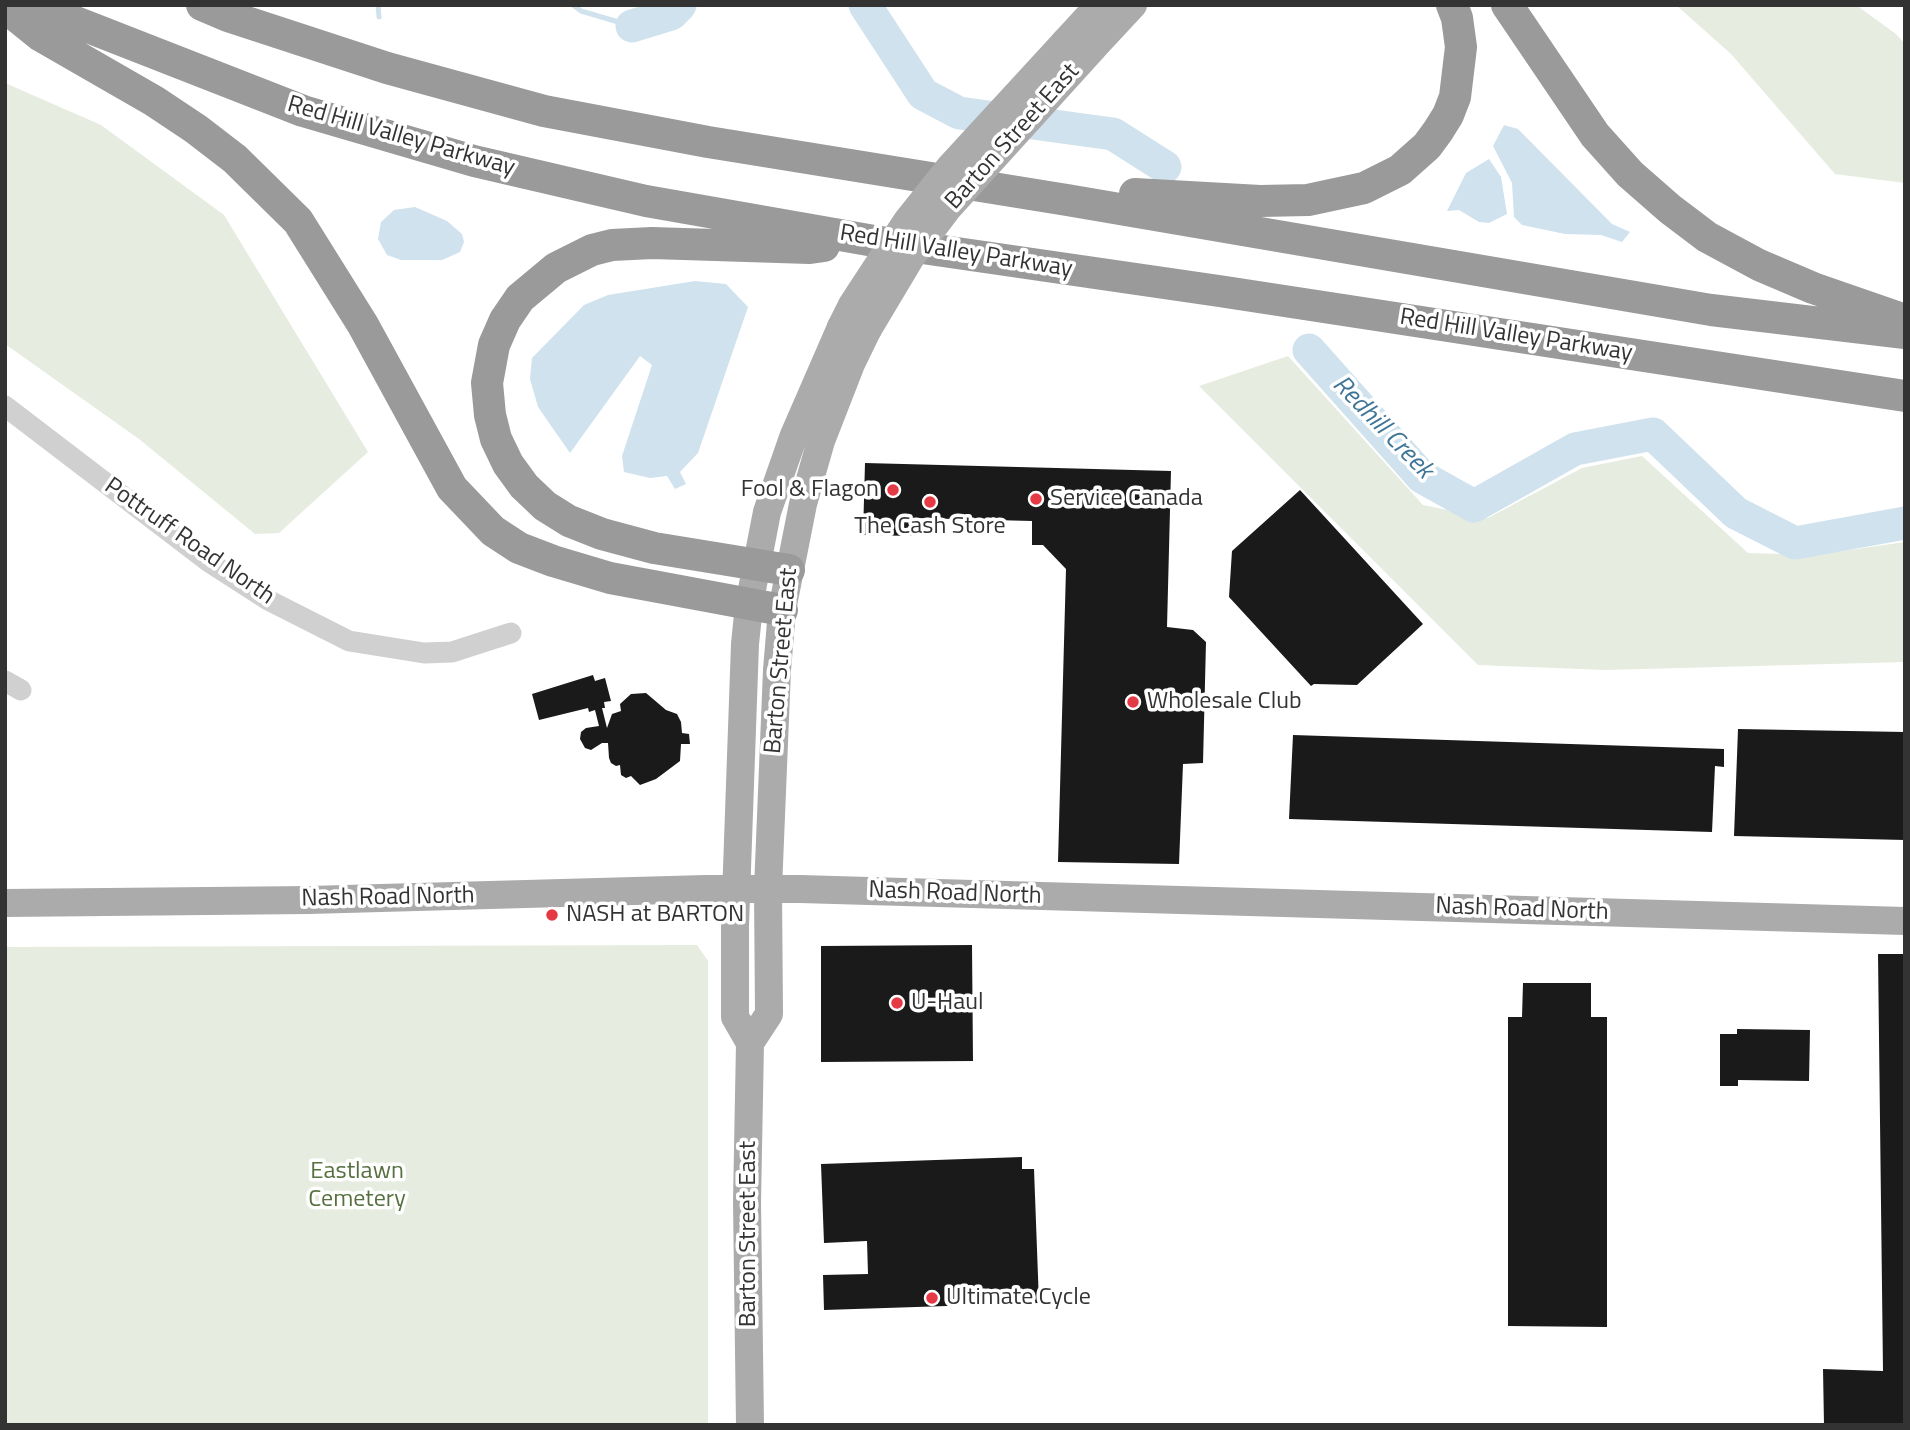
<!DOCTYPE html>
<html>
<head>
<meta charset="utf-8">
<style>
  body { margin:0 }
  #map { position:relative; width:1910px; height:1430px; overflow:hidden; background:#fff; font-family:"Titillium Web",sans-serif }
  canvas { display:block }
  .frame { position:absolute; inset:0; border:7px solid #333; pointer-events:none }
</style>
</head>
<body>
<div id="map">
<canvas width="1910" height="1430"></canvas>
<div class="frame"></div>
</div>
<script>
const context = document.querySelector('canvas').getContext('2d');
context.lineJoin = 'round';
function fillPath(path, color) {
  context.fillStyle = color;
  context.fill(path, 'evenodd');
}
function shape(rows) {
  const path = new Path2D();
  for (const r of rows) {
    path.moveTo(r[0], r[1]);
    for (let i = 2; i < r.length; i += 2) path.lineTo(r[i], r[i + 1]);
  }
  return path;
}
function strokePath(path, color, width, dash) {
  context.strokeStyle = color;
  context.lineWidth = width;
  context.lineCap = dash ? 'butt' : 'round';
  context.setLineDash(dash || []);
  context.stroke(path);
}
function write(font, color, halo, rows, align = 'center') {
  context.font = font + ' "Titillium Web",sans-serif';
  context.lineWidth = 7;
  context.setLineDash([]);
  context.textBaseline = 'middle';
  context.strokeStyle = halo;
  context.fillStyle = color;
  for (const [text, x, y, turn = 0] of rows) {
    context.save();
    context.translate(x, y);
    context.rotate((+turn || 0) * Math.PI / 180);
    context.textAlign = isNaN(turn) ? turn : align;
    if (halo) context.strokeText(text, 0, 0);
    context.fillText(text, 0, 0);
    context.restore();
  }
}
const green = shape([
  [1676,5,1856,5,1896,34,1905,44,1905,183,1835,174,1731,54],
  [5,83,101,125,224,215,368,452,279,533,255,534,139,439,5,344],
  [1288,356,1423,505,1488,518,1582,468,1642,456,1748,553,1815,555,1905,542,1905,662,1605,670,1478,665,1199,386],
  [697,945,708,961,708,1425,5,1425,5,947]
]);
const water = shape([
  [1504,125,1518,129,1612,224,1630,232,1622,242,1601,235,1565,234,1522,225,1514,217,1512,183,1493,146],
  [1489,159,1501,177,1507,214,1489,223,1479,222,1459,210,1447,211,1466,173],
  [415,207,447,221,462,234,464,242,460,252,442,260,401,260,387,255,378,239,381,222,394,210],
  [695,281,726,284,748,307,698,453,680,472,686,484,675,489,667,476,650,478,624,472,622,456,652,365,640,356,570,453,538,407,530,379,532,358,584,305,608,295]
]);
const stream = shape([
  [378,5,379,17],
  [573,5,581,11,632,26]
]);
const river = shape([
  [865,5,923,94,959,113,1113,134,1165,167],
  [632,26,671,14,680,5],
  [1309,350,1422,477,1474,506,1575,449,1653,434,1736,513,1795,543,1905,523]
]);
const building = shape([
  [865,463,1171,471,1167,627,1193,630,1206,642,1203,763,1183,764,1179,864,1058,862,1066,569,1043,545,1032,545,1032,521,915,518,914,536,863,535],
  [1300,490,1423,624,1357,685,1314,684,1311,686,1229,597,1232,551],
  [593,675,595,681,605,678,611,701,604,702,605,708,602,708,607,728,612,714,621,711,620,704,631,694,646,693,666,710,677,714,681,722,682,733,689,734,690,744,681,744,680,761,656,779,640,785,631,776,626,778,621,775,620,765,616,766,611,763,609,758,608,743,602,743,591,750,585,748,580,739,581,732,586,728,599,726,595,710,589,712,588,708,539,720,532,694],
  [1738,729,1905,732,1905,840,1734,836],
  [1293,735,1724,749,1724,767,1715,766,1712,832,1289,819],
  [972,945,973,1061,821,1062,821,946],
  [1878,954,1905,954,1905,1425,1824,1425,1823,1369,1883,1371],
  [1523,983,1591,983,1591,1017,1607,1017,1607,1327,1508,1326,1508,1017,1522,1017],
  [1737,1029,1810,1030,1809,1081,1738,1080,1738,1086,1720,1086,1720,1034,1737,1034],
  [1022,1157,1022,1169,1034,1169,1039,1303,824,1310,823,1275,868,1274,867,1241,824,1243,821,1164]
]);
const minor = shape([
  [5,406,209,562,268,600,349,641,424,653,452,652,511,633],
  [5,681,21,690]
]);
const major = shape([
  [1065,42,1099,5],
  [1093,48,1133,5],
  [5,903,309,900,706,889,800,889,1905,921],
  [750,1043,769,1014,768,889,777,670,782,610,803,504,821,441,851,364,868,329],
  [750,1425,747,1202,750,1043,735,1017,735,925,745,644,749,605,767,512,794,435,841,327]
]);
const highway = shape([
  [32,5,303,111,474,161,646,201,874,241,1219,291,1905,396],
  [202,5,228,16,387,68,544,111,708,142,1067,200,1711,310,1905,333],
  [1507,5,1595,135,1630,174,1670,209,1707,237,1759,265,1813,288,1905,320],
  [5,7,41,36,154,101,196,129,235,159,298,221,363,325,452,488,493,531,519,548,553,561,610,578,782,610],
  [1135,194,1260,201,1308,200,1364,188,1400,170,1427,146,1438,131,1448,115,1455,97,1461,47,1457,18,1452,5],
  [789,570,654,548,602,534,569,521,545,506,524,486,508,464,496,439,490,415,487,383,494,345,505,320,520,298,556,268,592,250,612,245,652,243,810,248,824,246]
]);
const majorBridge = shape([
  [841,327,852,305,907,221,950,167,1065,42],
  [868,329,911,257,948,208,1093,48]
]);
const markers = [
  [893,490,7,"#e63946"],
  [1036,499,7,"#e63946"],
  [930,502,7,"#e63946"],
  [1133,702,7,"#e63946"],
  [552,915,7,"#e63946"],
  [897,1003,7,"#e63946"],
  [932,1298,7,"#e63946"]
];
const streetNames = [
  ["Red Hill Valley Parkway",401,137,16],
  ["Barton Street East",1013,137,-48],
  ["Red Hill Valley Parkway",956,252,9],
  ["Red Hill Valley Parkway",1516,336,9],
  ["Pottruff Road North",189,542,35],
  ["Barton Street East",782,661,-85],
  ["Nash Road North",955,894,2],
  ["Nash Road North",388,898,-1],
  ["Nash Road North",1522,910,2],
  ["Barton Street East",749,1234,-90]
];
const poiNames = [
  ["Fool & Flagon",879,490,"right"],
  ["Service Canada",1050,499],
  ["The Cash Store",930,527,"center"],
  ["Wholesale Club",1147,702],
  ["NASH at BARTON",566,915],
  ["U-Haul",911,1003],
  ["Ultimate Cycle",946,1298]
];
const parkNames = [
  ["Eastlawn",357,1172],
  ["Cemetery",357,1200]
];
const waterNames = [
  ["Redhill Creek",1382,428,46]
];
fillPath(green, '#e6ecdf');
fillPath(water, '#cfe2ee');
strokePath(stream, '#cfe2ee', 5);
strokePath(river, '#cfe2ee', 33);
fillPath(building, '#1a1a1a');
strokePath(minor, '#d0d0d0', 21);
strokePath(major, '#ababab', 28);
strokePath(highway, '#9a9a9a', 32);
strokePath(majorBridge, '#ababab', 28);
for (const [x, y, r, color] of markers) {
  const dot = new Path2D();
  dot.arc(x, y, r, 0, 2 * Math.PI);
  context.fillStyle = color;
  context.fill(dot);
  strokePath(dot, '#fff', 2.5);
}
write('24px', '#333', '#fff', streetNames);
write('24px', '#333', '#fff', poiNames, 'left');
write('24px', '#56703f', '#fff', parkNames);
write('italic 26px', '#3f7597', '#fff', waterNames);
</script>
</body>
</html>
